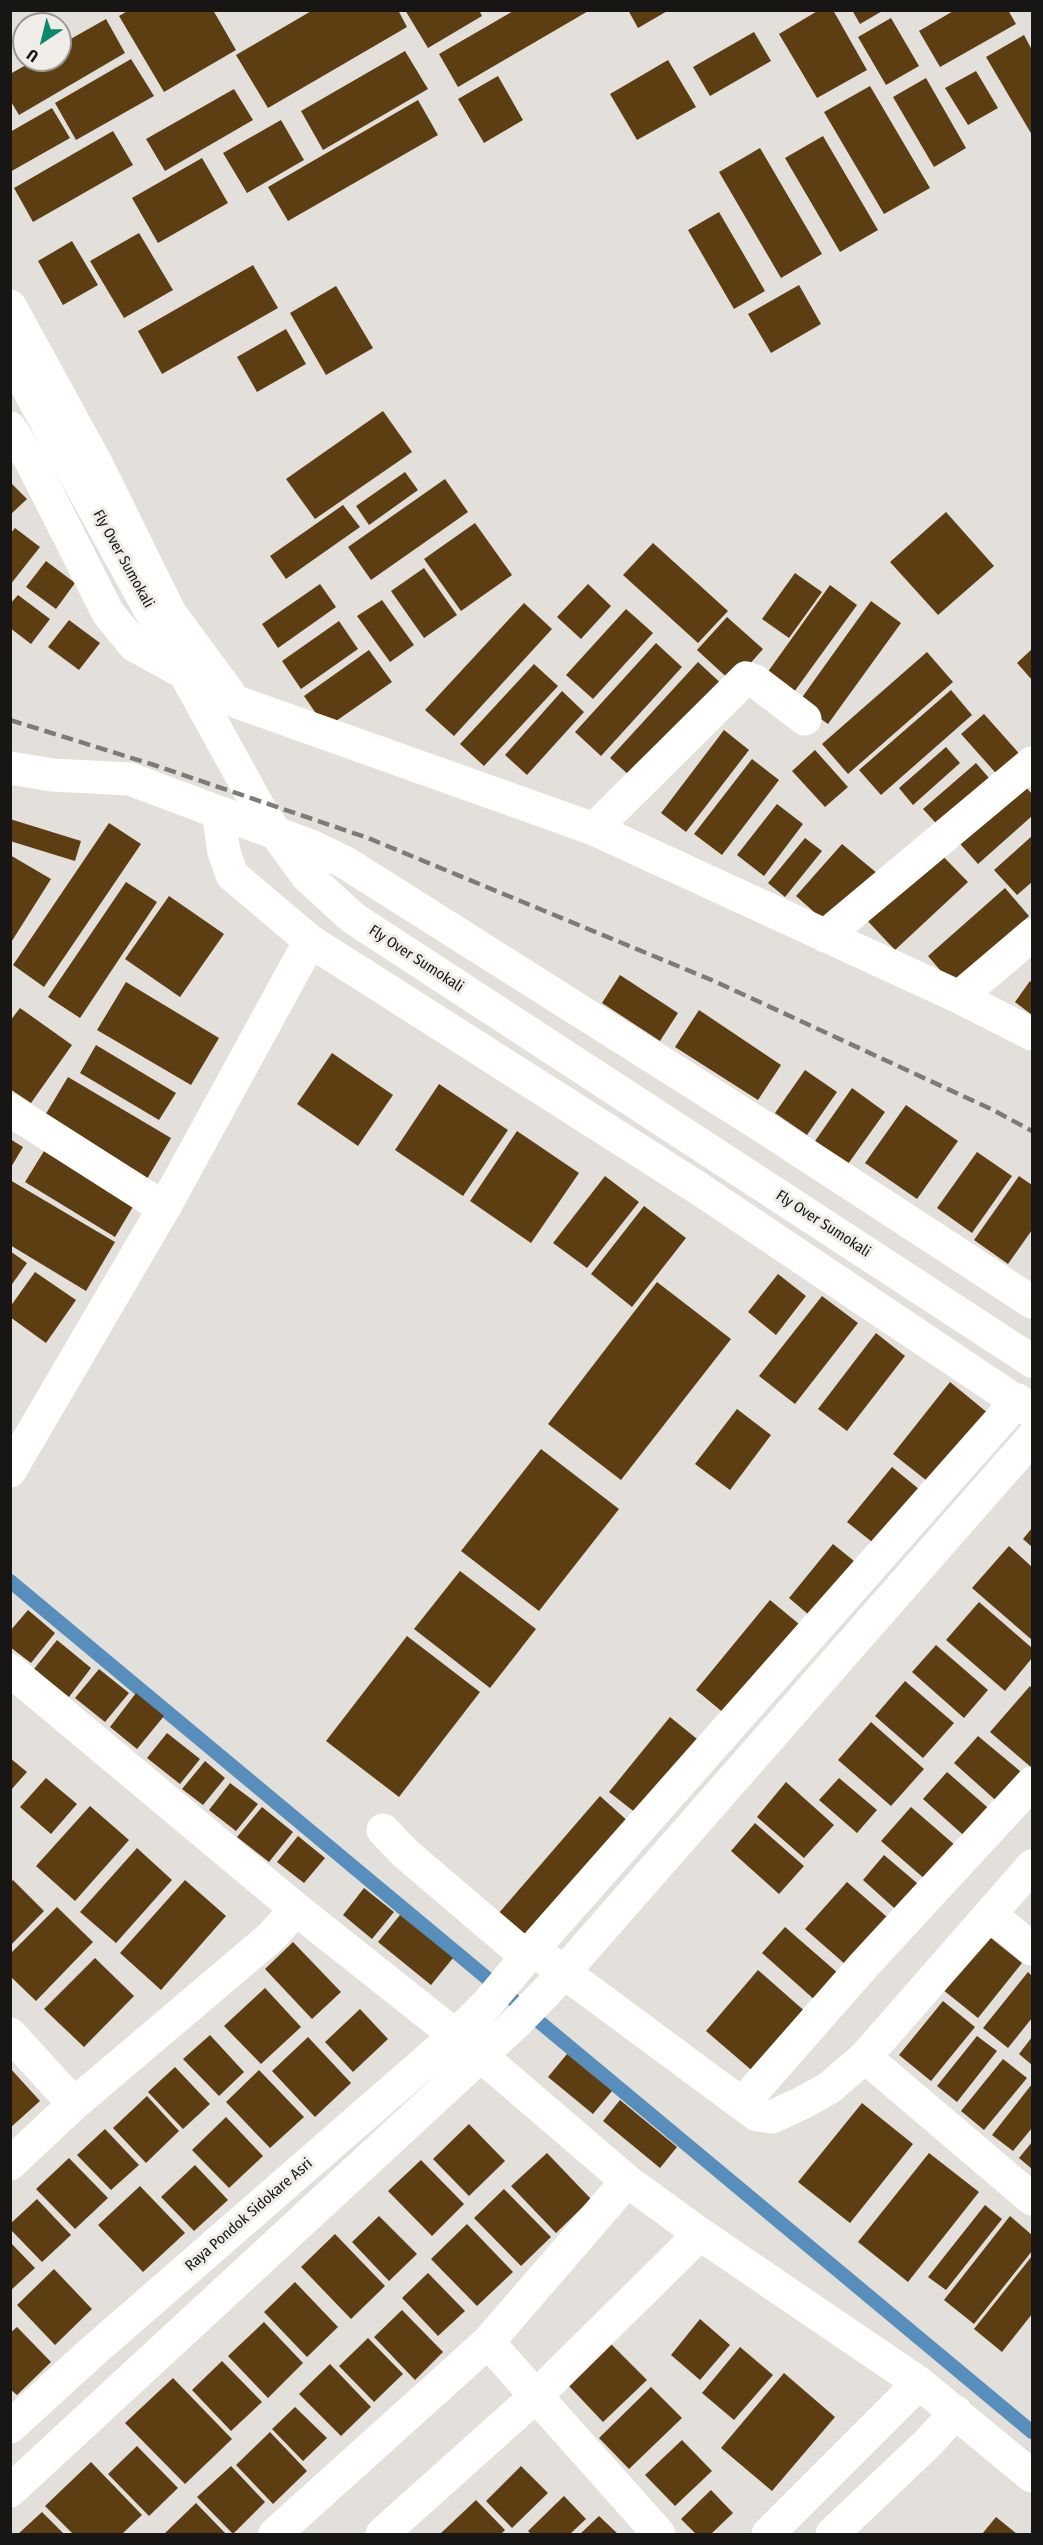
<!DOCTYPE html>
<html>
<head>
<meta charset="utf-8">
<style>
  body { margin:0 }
  #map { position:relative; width:1043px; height:2545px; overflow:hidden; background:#e3e0db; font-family:"Fira Sans Condensed",sans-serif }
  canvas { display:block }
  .frame { position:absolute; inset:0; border:12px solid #171614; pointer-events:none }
  .north { position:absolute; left:12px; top:12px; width:60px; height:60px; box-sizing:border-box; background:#f0ede8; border:2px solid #999793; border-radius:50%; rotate:215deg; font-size:16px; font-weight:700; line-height:24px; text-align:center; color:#171614 }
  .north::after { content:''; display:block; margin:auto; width:21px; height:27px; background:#0b896c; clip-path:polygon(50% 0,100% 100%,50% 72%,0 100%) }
</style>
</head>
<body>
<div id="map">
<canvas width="1043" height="2545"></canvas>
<div class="frame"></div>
<div class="north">U</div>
</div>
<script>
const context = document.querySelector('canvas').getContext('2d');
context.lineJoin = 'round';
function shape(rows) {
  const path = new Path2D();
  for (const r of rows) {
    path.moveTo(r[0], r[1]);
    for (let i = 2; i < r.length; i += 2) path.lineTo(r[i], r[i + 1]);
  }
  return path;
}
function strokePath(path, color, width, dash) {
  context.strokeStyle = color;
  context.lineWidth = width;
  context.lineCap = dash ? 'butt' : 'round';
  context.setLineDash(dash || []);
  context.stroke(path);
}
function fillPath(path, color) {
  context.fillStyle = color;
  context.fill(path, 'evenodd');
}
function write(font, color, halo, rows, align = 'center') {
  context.font = font + ' "Fira Sans Condensed",sans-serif';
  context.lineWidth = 6;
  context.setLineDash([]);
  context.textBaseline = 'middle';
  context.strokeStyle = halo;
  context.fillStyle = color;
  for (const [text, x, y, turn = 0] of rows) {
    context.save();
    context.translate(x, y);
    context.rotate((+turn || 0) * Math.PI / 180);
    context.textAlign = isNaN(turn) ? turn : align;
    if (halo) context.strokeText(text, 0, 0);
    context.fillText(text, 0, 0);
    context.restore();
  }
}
const stream = shape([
  [10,1581,1032,2432]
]);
const building = shape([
  [129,10,213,10,236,50,164,92,119,16],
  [313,10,398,10,407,27,268,108,236,55],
  [405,10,479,10,482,16,428,48],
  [515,10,590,10,458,87,439,54],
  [628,10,669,10,638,28],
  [819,10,833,10,867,70,817,98,779,34],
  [852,10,884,10,860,24],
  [955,10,1008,10,1016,24,940,67,919,31],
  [891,18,919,66,886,85,858,37],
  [106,19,125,53,19,115,10,100,10,74,35,60,60,60,60,45],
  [754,32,771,61,710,96,693,67],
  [1024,35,1032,50,1032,135,986,57],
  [405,51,428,89,323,150,301,111],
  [131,59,154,96,76,140,55,103],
  [668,60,696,107,637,140,610,94],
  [976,71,998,108,968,125,945,88],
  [498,76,523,120,484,143,458,99],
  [926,78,966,148,934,167,893,97],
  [870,86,930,188,884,214,824,112],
  [234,89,253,120,165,171,146,139],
  [418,100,438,135,288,221,268,187],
  [52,108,70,138,10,172,10,132],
  [281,120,304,160,247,193,223,153],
  [113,131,133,165,33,222,14,188],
  [823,136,878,230,840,252,785,158],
  [760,148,822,254,781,278,719,172],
  [202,158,228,203,158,243,132,198],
  [719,212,765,291,734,309,688,230],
  [139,233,173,290,124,318,90,261],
  [72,241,98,285,63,305,38,261],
  [253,265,278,308,162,374,138,331],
  [799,285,821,324,771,353,748,314],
  [336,286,373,348,326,375,290,313],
  [286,329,306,364,257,392,237,357],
  [383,411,412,452,315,519,286,479],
  [405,472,418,490,369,525,356,506],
  [445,479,468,512,371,580,348,547],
  [10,482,27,499,10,515],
  [343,505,360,527,286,579,270,556],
  [946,512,994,566,938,615,890,562],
  [475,523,512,575,461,611,424,559],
  [15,528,40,547,10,585,10,534],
  [653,543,728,611,698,643,623,575],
  [46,561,75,583,56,609,26,587],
  [424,568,457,615,424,638,391,591],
  [795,573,822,592,789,638,762,619],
  [320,584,336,607,278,648,262,624],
  [588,584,611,606,581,639,557,617],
  [830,585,857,605,794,692,767,673],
  [18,595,50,619,31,644,10,628,10,604],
  [382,600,414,645,390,662,357,616],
  [871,601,901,623,828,724,798,703],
  [524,603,552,629,454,736,425,710],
  [626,609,653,633,593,699,566,675],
  [727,617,763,649,733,683,697,650],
  [69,620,100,643,79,670,48,647],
  [339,621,358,649,301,689,282,661],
  [656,643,682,667,601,756,575,732],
  [1032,649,1032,680,1017,663],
  [369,650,392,682,326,728,304,696],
  [927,652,953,682,848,774,822,744],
  [698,662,726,688,639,784,610,758],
  [534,664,558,686,484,766,460,744],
  [951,690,972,715,881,795,859,770],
  [562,691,584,712,527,775,505,755],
  [984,714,1025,760,1002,780,961,734],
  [724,730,749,750,686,832,661,813],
  [946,747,960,763,913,805,899,788],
  [815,750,848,787,825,807,792,771],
  [752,759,779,780,722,855,694,834],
  [976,763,996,786,944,832,923,809],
  [1019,779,1032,794,1032,816,978,864,954,837],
  [777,804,803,824,764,876,737,855],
  [10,819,81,841,75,861,10,841],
  [109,823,141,844,44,987,13,965],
  [1032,836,1032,882,1017,895,994,870],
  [805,838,822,851,785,897,768,883],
  [842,844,878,874,831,927,796,896],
  [933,846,968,882,895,950,861,914],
  [10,855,51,879,10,944],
  [126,882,157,902,80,1018,48,997],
  [1005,888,1029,916,952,984,928,956],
  [169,896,224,934,180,997,125,959],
  [620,975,678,1013,660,1041,602,1003],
  [1030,981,1032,983,1032,1015,1015,1002],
  [126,982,219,1038,191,1085,97,1030],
  [20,1008,72,1045,31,1103,10,1089,10,1021],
  [699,1010,781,1065,758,1100,675,1047],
  [96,1045,176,1093,159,1120,80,1073],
  [332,1053,393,1095,358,1146,297,1104],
  [805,1070,837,1092,807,1135,775,1113],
  [68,1077,171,1138,147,1179,44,1117],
  [439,1084,508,1130,463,1196,395,1150],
  [852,1088,885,1112,848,1164,815,1141],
  [906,1105,958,1141,917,1199,865,1163],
  [517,1131,579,1173,531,1243,470,1201],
  [10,1139,23,1147,10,1169],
  [44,1151,134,1205,115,1237,25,1182],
  [977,1152,1012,1176,972,1233,937,1208],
  [605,1176,639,1202,587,1268,553,1243],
  [1019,1176,1032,1185,1032,1230,1008,1264,974,1240],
  [10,1180,115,1242,86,1291,10,1245],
  [644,1206,686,1238,632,1307,591,1274],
  [10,1251,27,1263,10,1287],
  [35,1272,76,1300,46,1343,10,1317,10,1307],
  [778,1274,806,1296,776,1335,748,1312],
  [657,1282,731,1339,621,1480,548,1424],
  [822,1296,858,1323,795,1404,759,1376],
  [876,1333,905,1356,847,1431,818,1409],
  [950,1382,994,1418,936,1488,893,1454],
  [737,1409,771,1435,730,1490,695,1464],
  [541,1449,619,1509,539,1611,461,1551],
  [892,1467,925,1494,881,1549,847,1522],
  [1032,1528,1032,1547,1023,1539],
  [833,1544,859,1565,815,1620,789,1598],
  [1009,1546,1032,1567,1032,1640,972,1588],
  [460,1571,536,1629,490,1688,414,1629],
  [770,1600,805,1629,731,1719,696,1690],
  [979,1602,1032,1648,1032,1658,1005,1691,946,1640],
  [28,1610,55,1633,31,1663,10,1647,10,1631],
  [407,1636,480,1692,399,1797,326,1741],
  [57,1640,91,1668,69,1697,34,1669],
  [936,1645,988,1690,964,1718,912,1672],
  [99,1669,129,1693,105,1722,75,1698],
  [905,1681,954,1723,923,1758,875,1716],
  [1030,1686,1032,1689,1032,1768,990,1732],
  [136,1693,164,1716,137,1749,110,1727],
  [670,1717,702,1743,641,1817,609,1792],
  [871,1722,924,1769,891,1806,838,1760],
  [167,1733,200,1759,180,1784,147,1758],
  [978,1736,1026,1776,1001,1805,954,1763],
  [10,1758,27,1772,10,1791],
  [205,1761,225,1778,203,1805,182,1789],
  [947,1772,994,1813,970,1841,923,1799],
  [46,1778,77,1804,51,1834,20,1807],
  [839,1778,877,1810,857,1833,819,1800],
  [786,1782,834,1825,804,1858,757,1817],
  [230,1783,258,1804,236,1831,209,1810],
  [600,1796,630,1823,529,1940,498,1914],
  [90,1806,129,1840,75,1901,36,1866],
  [262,1807,293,1832,269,1862,237,1837],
  [911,1807,956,1846,926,1880,881,1841],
  [755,1823,804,1866,779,1894,731,1851],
  [298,1836,325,1858,304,1883,277,1862],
  [137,1848,172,1880,116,1943,80,1912],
  [884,1855,924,1889,902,1915,863,1880],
  [13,1880,44,1911,10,1946,10,1883],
  [185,1880,226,1916,161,1990,120,1953],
  [847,1882,894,1923,853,1971,805,1929],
  [364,1888,394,1912,372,1939,343,1915],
  [57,1907,93,1942,36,2001,10,1976,10,1954],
  [400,1915,453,1958,431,1985,378,1942],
  [785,1927,839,1974,816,2001,762,1953],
  [986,1934,1022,1963,978,2018,942,1989],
  [293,1942,341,1992,312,2019,265,1969],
  [95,1958,134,1996,84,2047,44,2009],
  [758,1970,808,2014,756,2074,706,2031],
  [1028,1972,1032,1976,1032,2018,1008,2048,983,2028],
  [265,1988,301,2027,261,2064,224,2026],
  [943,2001,975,2027,931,2081,899,2055],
  [360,2009,388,2039,353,2072,325,2042],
  [210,2035,244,2072,219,2096,183,2059],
  [977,2036,997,2051,957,2102,937,2086],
  [308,2037,351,2083,315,2117,272,2071],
  [1032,2037,1032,2065,1019,2054],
  [567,2054,612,2091,593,2114,548,2077],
  [1003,2059,1027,2078,984,2130,961,2111],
  [175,2067,210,2104,183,2129,148,2092],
  [10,2068,40,2101,10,2128],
  [259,2070,304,2117,270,2148,226,2102],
  [1032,2084,1032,2128,1013,2151,992,2135],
  [147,2096,179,2131,146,2163,113,2128],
  [620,2100,677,2147,660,2168,603,2121],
  [862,2103,913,2144,850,2223,798,2182],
  [226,2117,263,2156,229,2188,192,2150],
  [469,2124,505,2161,469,2196,433,2159],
  [105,2129,139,2165,111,2190,77,2155],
  [1032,2142,1032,2169,1019,2158],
  [547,2153,591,2199,556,2233,511,2186],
  [929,2153,979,2192,908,2282,858,2242],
  [69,2158,108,2198,75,2229,36,2189],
  [421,2160,464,2204,432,2236,388,2191],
  [195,2165,228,2200,194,2231,161,2197],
  [140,2186,185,2233,143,2272,98,2225],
  [504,2189,551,2237,521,2266,474,2218],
  [37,2199,71,2235,42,2262,10,2229,10,2224],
  [985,2205,1002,2219,946,2290,928,2277],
  [379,2216,417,2254,389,2281,352,2242],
  [1010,2216,1032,2235,1032,2251,974,2324,944,2300],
  [467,2224,513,2272,477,2306,431,2259],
  [335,2234,385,2286,351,2319,301,2267],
  [10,2242,35,2268,10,2291],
  [1032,2256,1032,2314,1002,2352,974,2329],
  [54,2269,92,2309,55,2345,17,2305],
  [428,2273,465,2311,438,2336,402,2298],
  [295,2282,338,2327,307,2357,264,2312],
  [402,2310,443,2352,415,2380,374,2337],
  [700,2319,730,2345,700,2380,671,2355],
  [264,2322,303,2363,268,2398,228,2356],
  [17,2327,51,2362,17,2395,10,2389,10,2333],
  [368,2338,403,2374,374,2402,339,2366],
  [611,2344,647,2380,603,2422,568,2385],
  [740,2347,773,2375,734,2420,702,2393],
  [222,2361,262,2402,231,2431,192,2390],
  [330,2364,371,2407,341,2436,299,2394],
  [784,2373,835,2417,772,2491,721,2448],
  [173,2378,232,2439,185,2484,125,2423],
  [651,2387,682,2418,629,2469,599,2438],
  [295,2407,327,2438,303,2461,272,2429],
  [270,2432,307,2471,273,2504,236,2465],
  [682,2440,712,2471,675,2506,645,2475],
  [137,2446,178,2488,149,2516,108,2474],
  [91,2462,142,2515,122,2534,73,2534,45,2506],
  [231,2466,265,2502,233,2534,197,2497],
  [521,2466,548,2493,512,2528,486,2501],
  [711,2490,733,2513,711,2534,696,2534,681,2519],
  [564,2496,586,2519,570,2534,531,2534,528,2531],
  [476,2500,505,2530,501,2534,440,2534],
  [196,2503,226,2534,164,2534],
  [42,2512,64,2534,18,2534],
  [599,2516,618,2534,580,2534],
  [996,2517,1017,2534,982,2534]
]);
const minor = shape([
  [10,306,97,465,170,613,229,693],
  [10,428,30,459,108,613,134,645,237,702,594,829,959,997,1032,1034],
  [10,768,52,775,130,779,218,812],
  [594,829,746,678,755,681,805,719],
  [825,936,1032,763],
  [959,997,1032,935],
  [10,1110,164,1208],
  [1032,1302,762,1126,346,863,311,846,218,812,224,852,232,875,310,941,698,1188,1032,1412],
  [10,1471,164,1208,310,941],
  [10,1670,296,1909,480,2055,627,2181,700,2234,919,2383,1032,2476],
  [383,1830,406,1854,527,1957],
  [990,1914,1032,1949],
  [546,1959,742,2104,757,2115,772,2117,804,2102,829,2088,865,2057,1032,1866],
  [10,2034,74,2104],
  [865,2057,1032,2199],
  [742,2104,864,1965,1032,1783],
  [10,2164,74,2104,272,1936,296,1909],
  [488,2342,659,2534],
  [10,2427,92,2352,455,2036,488,2003,533,1949,1018,1400],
  [10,2491,516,2023,550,1988,1032,1438],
  [275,2534,488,2342,627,2181],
  [382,2534,536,2396,700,2234],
  [768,2534,919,2383],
  [832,2534,928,2443,956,2412]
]);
const secondary = shape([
  [10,356,263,815,307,876,353,918,1032,1361]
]);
const rail = shape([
  [10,720,154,765,368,838,714,981,991,1109,1032,1131]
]);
const streetNames = [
  ["Fly Over Sumokali",123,559,61],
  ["Fly Over Sumokali",416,959,33],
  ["Fly Over Sumokali",823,1224,33],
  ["Raya Pondok Sidokare Asri",249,2215,-41]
];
strokePath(stream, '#578ebb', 14);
fillPath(building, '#5c3e12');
strokePath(minor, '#fff', 33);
strokePath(secondary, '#fff', 33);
strokePath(rail, '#7d7b78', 4.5, [12, 6]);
write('15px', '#171614', '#f0ede8', streetNames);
</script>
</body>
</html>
